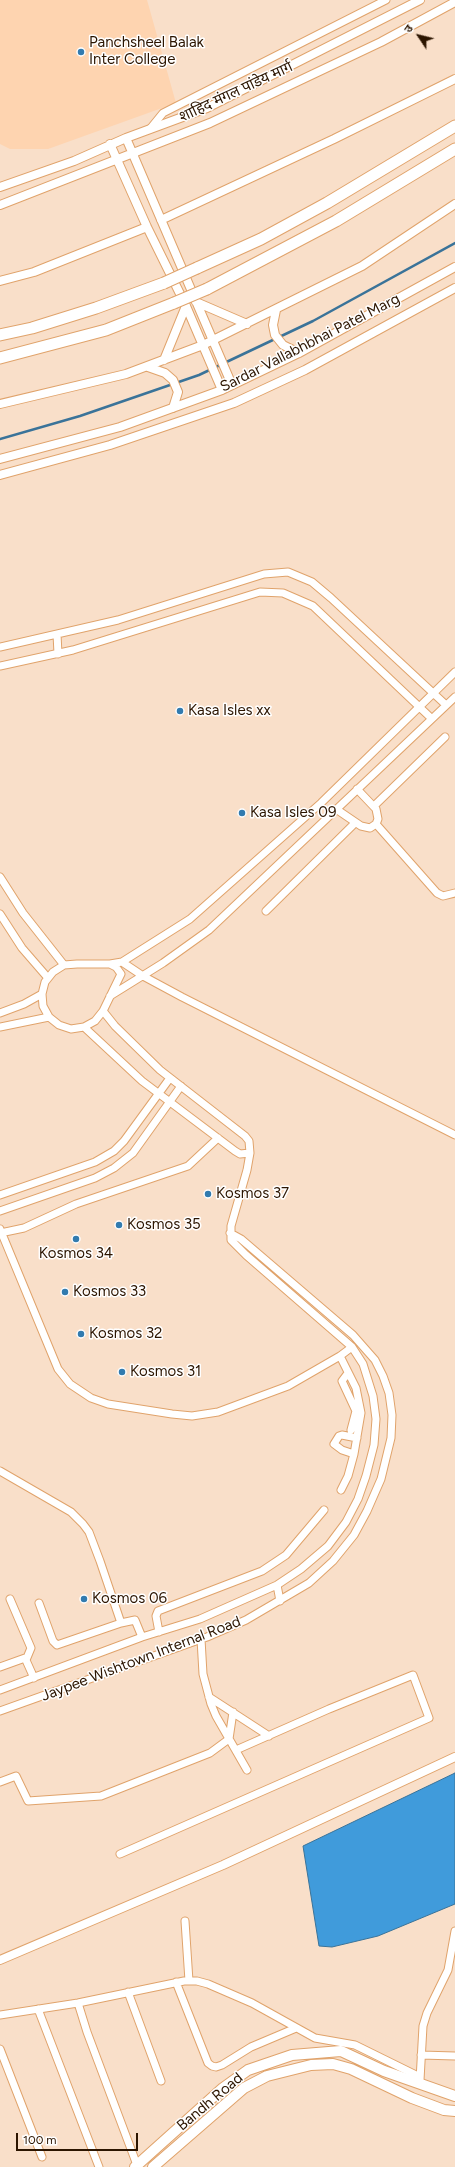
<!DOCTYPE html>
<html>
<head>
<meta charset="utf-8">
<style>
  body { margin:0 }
  #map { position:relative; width:455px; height:2167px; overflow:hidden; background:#f9dfc9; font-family:Figtree,"Noto Sans Devanagari",sans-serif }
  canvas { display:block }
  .north { position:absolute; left:399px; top:16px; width:40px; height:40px; -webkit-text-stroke:3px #fff; paint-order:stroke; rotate:305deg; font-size:11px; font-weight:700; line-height:16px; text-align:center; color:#2c1500 }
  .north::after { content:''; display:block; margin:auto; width:14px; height:18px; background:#2c1500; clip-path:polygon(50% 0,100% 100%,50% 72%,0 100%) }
  .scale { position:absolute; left:16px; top:2133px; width:122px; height:18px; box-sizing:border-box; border:2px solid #2c1500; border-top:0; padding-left:5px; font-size:12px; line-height:14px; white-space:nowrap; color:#2c1500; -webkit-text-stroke:3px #fff; paint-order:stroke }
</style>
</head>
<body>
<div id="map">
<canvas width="455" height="2167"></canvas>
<div class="north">उ</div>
<div class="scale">100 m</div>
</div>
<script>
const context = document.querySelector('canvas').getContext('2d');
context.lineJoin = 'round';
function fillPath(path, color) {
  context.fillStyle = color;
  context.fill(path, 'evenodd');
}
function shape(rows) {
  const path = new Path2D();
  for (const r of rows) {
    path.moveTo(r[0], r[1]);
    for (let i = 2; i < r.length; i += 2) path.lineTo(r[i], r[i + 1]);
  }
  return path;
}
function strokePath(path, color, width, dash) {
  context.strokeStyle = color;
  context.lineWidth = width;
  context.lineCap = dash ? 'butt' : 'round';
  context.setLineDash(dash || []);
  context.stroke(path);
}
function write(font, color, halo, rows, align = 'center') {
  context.font = font + ' Figtree,"Noto Sans Devanagari",sans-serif';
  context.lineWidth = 3;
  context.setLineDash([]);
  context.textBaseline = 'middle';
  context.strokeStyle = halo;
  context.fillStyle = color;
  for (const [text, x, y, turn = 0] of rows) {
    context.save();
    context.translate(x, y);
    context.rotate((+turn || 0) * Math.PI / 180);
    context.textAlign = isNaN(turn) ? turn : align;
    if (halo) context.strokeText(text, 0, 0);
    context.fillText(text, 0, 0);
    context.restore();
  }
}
const built = shape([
  [0,0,147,0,176,103,48,149,10,149,0,144]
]);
const water = shape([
  [455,1773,455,1904,378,1936,332,1947,319,1946,303,1846,455,1773]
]);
const stream = shape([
  [0,439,80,416,199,375,313,321,455,243]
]);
const minor = shape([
  [150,129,163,113,386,0],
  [57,634,58,654],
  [0,647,118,620,264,574,288,572,312,582,331,598,446,705],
  [0,666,73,650,260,592,283,593,313,606,431,718],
  [374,806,445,737],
  [336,809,361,826,370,828,376,824,378,819,376,809,357,789],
  [376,824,437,893,443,896,455,893],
  [0,877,23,913,64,965],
  [266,911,355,823],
  [0,914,22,948,48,978],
  [122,962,143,976,182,997,455,1135],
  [77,964,110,964,116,967,121,974,103,1011,95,1021,84,1027,71,1029,59,1025,49,1017,43,1006,42,994,45,982,53,972,64,965,77,964],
  [110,964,122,962,190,919,321,803,455,672],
  [110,996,163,963,209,930,455,697],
  [0,1013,24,1004,42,994],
  [0,1027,49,1017],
  [84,1027,142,1081,170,1102,235,1151,240,1154,250,1153],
  [0,1195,95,1162,114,1151,124,1141,170,1078],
  [0,1211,95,1178,114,1168,133,1153,181,1086],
  [0,1229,58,1369,70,1384,91,1398,108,1404,172,1414,192,1416,218,1412,288,1386,340,1356,352,1347],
  [0,1233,24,1228,76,1204,188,1166,218,1138],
  [340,1356,356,1388,361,1413,354,1454,348,1476,341,1490],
  [348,1373,342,1381,356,1411,351,1430],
  [354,1454,342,1450,334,1444,339,1436,342,1435,357,1438],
  [0,1471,71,1512,83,1524,89,1532,100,1561,121,1623,57,1645,53,1641,39,1603],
  [277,1585,280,1601],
  [10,1599,31,1648,26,1660],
  [121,1623,135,1620,142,1637],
  [159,1632,156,1616,158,1611,262,1571,286,1555,324,1510],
  [201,1639,203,1674,211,1704,216,1716,247,1770],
  [0,1667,25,1658,34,1678],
  [0,1690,142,1637,200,1619,277,1585,301,1569,328,1546,346,1522,358,1499,366,1476,374,1445,376,1419,373,1396,363,1364,352,1347,246,1255,231,1240,231,1226,247,1170,250,1153,249,1141,245,1136,160,1070,115,1026,103,1011],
  [209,1697,269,1736],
  [0,1711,207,1637,246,1620,309,1583,333,1561,354,1535,367,1511,381,1479,391,1438,392,1415,389,1393,383,1376,375,1360,353,1335,241,1239,230,1233],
  [0,1782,16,1776,28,1801,101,1796,210,1753,229,1739,233,1712],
  [120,1854,429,1718,413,1675,329,1709,236,1750],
  [185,1921,189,1981],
  [176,1982,208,2063,212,2066,216,2067,222,2065,251,2047,296,2028],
  [128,1992,161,2081],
  [78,2003,87,2032,137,2165],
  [38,2009,99,2167],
  [0,2015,78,2003,184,1981,197,1981,208,1984,252,2003,315,2038,355,2045,420,2077],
  [0,2049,42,2157],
  [421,2055,455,2056],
  [420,2080,423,2026,427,2013,448,1970,455,1931]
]);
const tertiary = shape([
  [126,138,232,385],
  [110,144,147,227,186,306,222,390],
  [0,187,74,161,126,138,207,108,420,0],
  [0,205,210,123,381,42,455,2],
  [161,220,334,139,455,79],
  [0,281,34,272,147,227],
  [196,302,247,324],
  [276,310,273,325,275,335,283,345,299,353],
  [164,360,186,306],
  [148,367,165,373,173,380,178,392,173,408],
  [0,404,126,374,203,345,362,266,455,204],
  [0,459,120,427,222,390,299,353,455,267],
  [0,475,110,445,234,403,305,370,455,288],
  [0,1960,223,1865,455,1757]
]);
const secondary = shape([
  [135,2167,223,2088,248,2070,292,2055,341,2051,384,2071,455,2096],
  [153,2167,244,2088,267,2076,311,2065,333,2064,351,2069,412,2098,444,2110,455,2111]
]);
const trunk = shape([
  [197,268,261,239,327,203,455,126],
  [207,289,336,221,455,149],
  [0,335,32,328,96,308,164,283],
  [0,358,106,330,174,303]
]);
const trunkBridge = shape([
  [164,283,197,268],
  [174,303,207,289]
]);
const markers = [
  [81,52,4,"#327baf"],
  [180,711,4,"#327baf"],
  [242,813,4,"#327baf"],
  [208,1194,4,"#327baf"],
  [119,1225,4,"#327baf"],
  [76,1239,4,"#327baf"],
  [65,1292,4,"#327baf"],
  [81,1334,4,"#327baf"],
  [122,1372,4,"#327baf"],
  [84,1599,4,"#327baf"]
];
const poiNames = [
  ["Panchsheel Balak",89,43],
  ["Inter College",89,60],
  ["Kasa Isles xx",188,711],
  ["Kasa Isles 09",250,813],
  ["Kosmos 37",216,1194],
  ["Kosmos 35",127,1225],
  ["Kosmos 34",76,1254,"center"],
  ["Kosmos 33",73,1292],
  ["Kosmos 32",89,1334],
  ["Kosmos 31",130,1372],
  ["Kosmos 06",92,1599]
];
const streetNames = [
  ["शाहिद मंगल पांडेय मार्ग",236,92,-25],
  ["Sardar Vallabhbhai Patel Marg",310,343,-27],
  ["Jaypee Wishtown Internal Road",141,1659,-21],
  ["Bandh Road",210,2102,-40]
];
fillPath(built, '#fed4b0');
fillPath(water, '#409bdb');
strokePath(water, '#3a7399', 1);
strokePath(stream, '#3a7399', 2.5);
strokePath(minor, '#e0a36b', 9);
strokePath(tertiary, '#e0a36b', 10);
strokePath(secondary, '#e0a36b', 12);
strokePath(trunk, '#e0a36b', 13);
strokePath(minor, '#fff', 7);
strokePath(tertiary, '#fff', 8);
strokePath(secondary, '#fff', 10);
strokePath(trunk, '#fff', 11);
strokePath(trunkBridge, '#e0a36b', 13, []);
strokePath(trunkBridge, '#fff', 11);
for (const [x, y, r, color] of markers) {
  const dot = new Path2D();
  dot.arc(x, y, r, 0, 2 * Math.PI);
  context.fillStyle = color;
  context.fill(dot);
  strokePath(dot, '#fff', 1.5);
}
write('15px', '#2c1500', '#fff', poiNames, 'left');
write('15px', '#2c1500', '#fff', streetNames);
</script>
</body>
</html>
